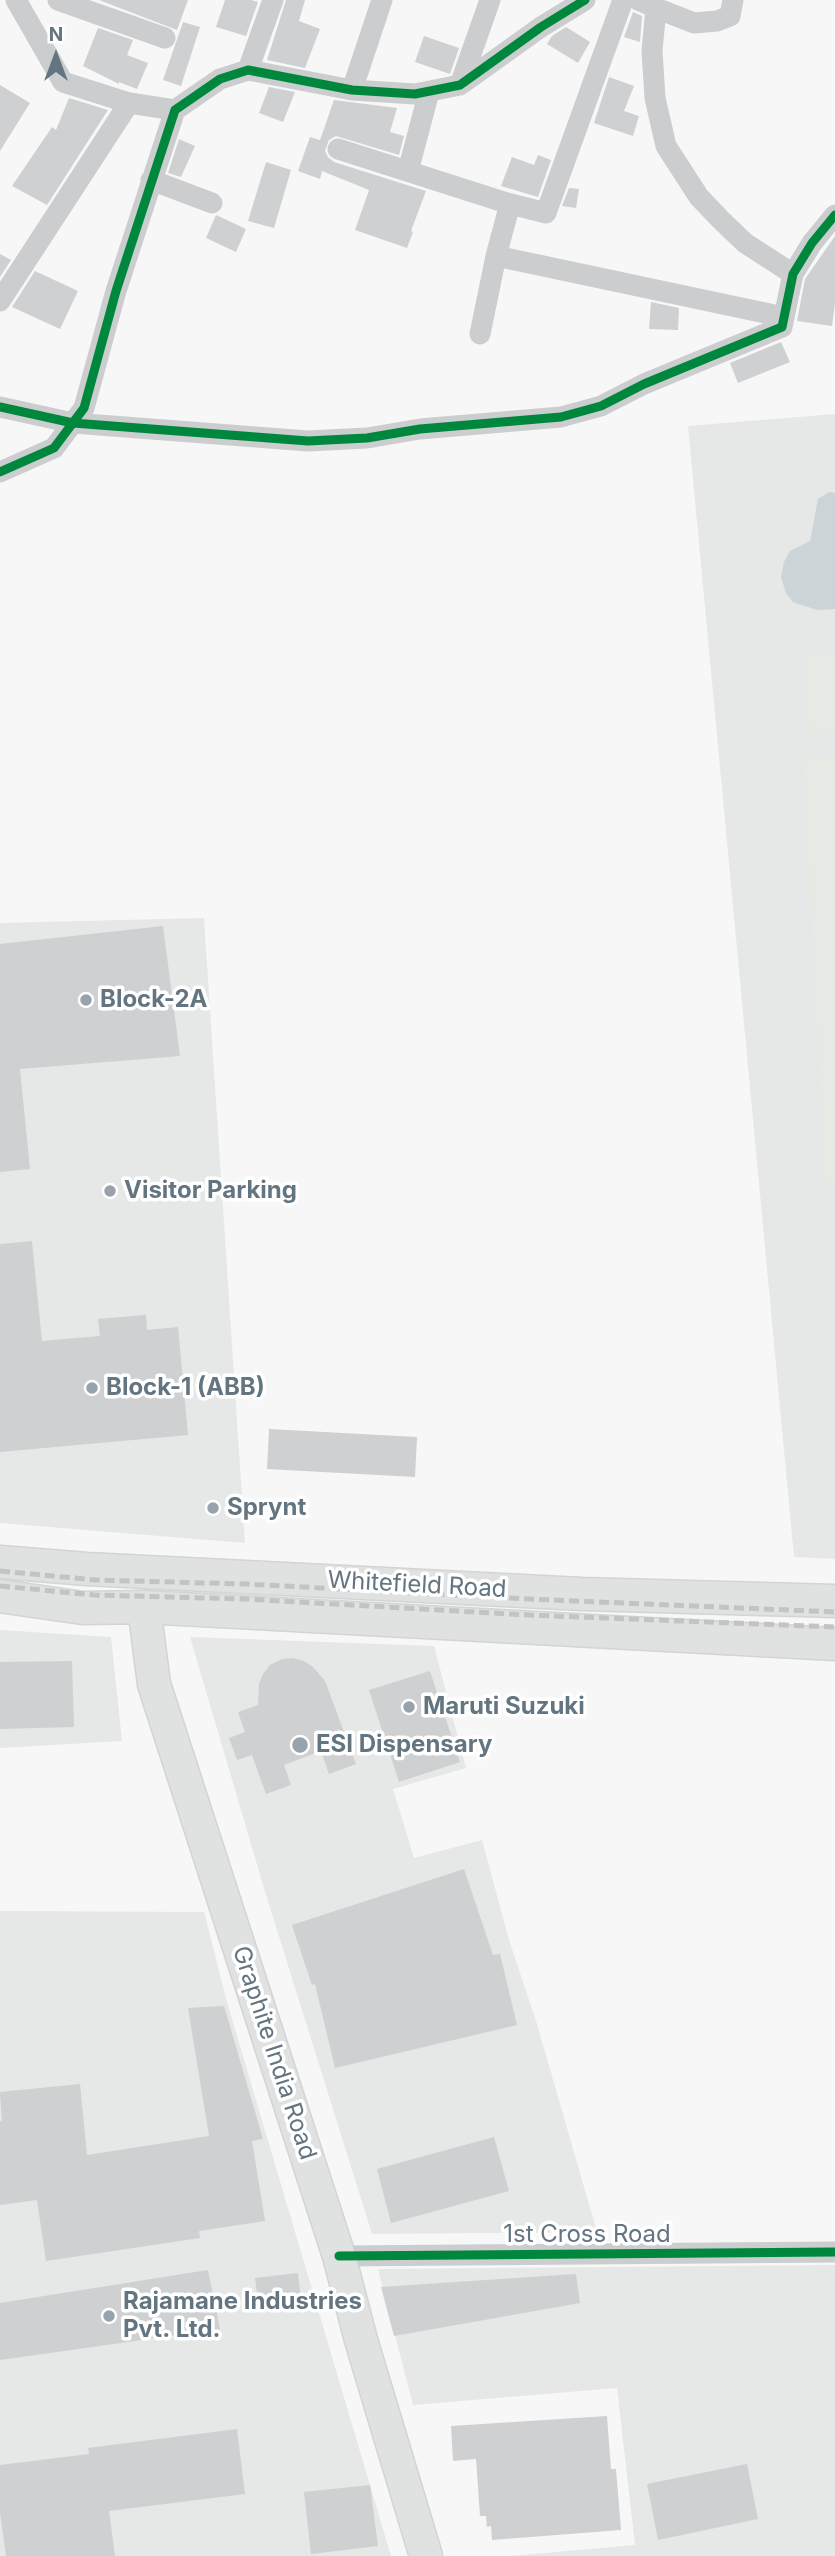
<!DOCTYPE html>
<html>
<head>
<meta charset="utf-8">
<style>
  body { margin:0 }
  #map { position:relative; width:835px; height:2556px; overflow:hidden; background:#f7f7f7; font-family:Inter,sans-serif }
  canvas { display:block }
  .north { position:absolute; left:21px; top:21px; width:70px; height:70px; -webkit-text-stroke:5px #fff; paint-order:stroke; rotate:0deg; font-size:19px; font-weight:700; line-height:28px; text-align:center; color:#637581 }
  .north::after { content:''; display:block; margin:auto; width:24px; height:32px; background:#637581; clip-path:polygon(50% 0,100% 100%,50% 72%,0 100%) }
</style>
</head>
<body>
<div id="map">
<canvas width="835" height="2556"></canvas>
<div class="north">N</div>
</div>
<script>
const context = document.querySelector('canvas').getContext('2d');
context.lineJoin = 'round';
function fillPath(path, color) {
  context.fillStyle = color;
  context.fill(path, 'evenodd');
}
function shape(rows) {
  const path = new Path2D();
  for (const r of rows) {
    path.moveTo(r[0], r[1]);
    for (let i = 2; i < r.length; i += 2) path.lineTo(r[i], r[i + 1]);
  }
  return path;
}
function strokePath(path, color, width, dash) {
  context.strokeStyle = color;
  context.lineWidth = width;
  context.lineCap = dash ? 'butt' : 'round';
  context.setLineDash(dash || []);
  context.stroke(path);
}
function write(font, color, halo, rows, align = 'center') {
  context.font = font + ' Inter,sans-serif';
  context.lineWidth = 7;
  context.setLineDash([]);
  context.textBaseline = 'middle';
  context.strokeStyle = halo;
  context.fillStyle = color;
  for (const [text, x, y, turn = 0] of rows) {
    context.save();
    context.translate(x, y);
    context.rotate((+turn || 0) * Math.PI / 180);
    context.textAlign = isNaN(turn) ? turn : align;
    if (halo) context.strokeText(text, 0, 0);
    context.fillText(text, 0, 0);
    context.restore();
  }
}
const built = shape([
  [835,414,835,1559,794,1557,688,426],
  [204,918,245,1543,0,1523,0,923],
  [0,1630,111,1637,122,1741,0,1748],
  [190,1637,434,1646,466,1768,393,1789,414,1858,482,1840,509,1940,537,2024,597,2232,372,2234,266,1895],
  [0,1911,204,1912,227,2002,391,2556,0,2556],
  [835,2265,835,2556,511,2556,635,2545,617,2388,413,2405,378,2269]
]);
const green = shape([
  [835,652,835,733,809,735,805,654],
  [835,757,835,1187,825,1188,803,758]
]);
const water = shape([
  [829,492,835,493,835,609,817,610,793,602,786,593,781,577,784,562,790,551,810,541,818,499]
]);
const building = shape([
  [99,0,188,0,177,30],
  [225,0,251,0,258,2,246,36,216,27],
  [286,0,305,0,299,21,320,29,305,68,267,60],
  [633,12,642,16,640,42,624,37],
  [183,22,200,27,181,86,163,80],
  [566,27,590,42,578,63,547,44,552,36],
  [98,28,133,40,127,55,148,63,137,89,119,82,119,84,83,66],
  [424,36,459,48,450,74,415,62],
  [609,77,634,86,624,111,639,116,633,136,594,123],
  [0,85,30,103,0,151],
  [269,87,295,92,283,122,259,113],
  [69,98,108,110,47,205,12,186,52,127,56,130],
  [334,100,397,108,390,132,404,136,399,155,336,136,329,140,325,151,328,157,334,162,426,191,411,231,413,232,407,248,355,230,369,190,322,171,320,179,298,171,310,137,320,140],
  [179,139,195,146,181,177,168,173],
  [538,155,551,160,538,197,501,186,512,157,534,165],
  [266,162,291,170,274,228,248,221],
  [569,188,579,189,576,208,562,206],
  [216,215,246,229,236,252,206,238],
  [835,236,835,303,832,326,797,321,805,279],
  [0,254,11,260,0,277],
  [35,271,78,291,60,329,12,307],
  [651,302,679,308,678,330,649,329],
  [781,342,790,362,738,383,730,363],
  [163,926,180,1056,20,1069,30,1169,0,1172,0,944],
  [32,1241,42,1341,100,1336,98,1319,146,1315,147,1330,178,1327,188,1435,0,1452,0,1244],
  [269,1429,417,1437,415,1477,267,1469],
  [293,1658,304,1661,313,1667,325,1681,356,1764,329,1774,321,1751,284,1765,291,1785,266,1794,252,1755,237,1760,229,1738,245,1732,238,1712,258,1705,259,1684,263,1674,270,1665,282,1659],
  [72,1661,74,1727,0,1729,0,1662],
  [430,1671,460,1762,399,1782,369,1690],
  [464,1869,493,1955,500,1954,517,2025,335,2068,315,1984,312,1985,292,1925],
  [224,2006,263,2139,252,2141,265,2221,199,2231,200,2238,46,2261,37,2200,0,2205,0,2121,2,2121,0,2092,80,2084,87,2155,209,2136,188,2008],
  [494,2137,509,2191,391,2223,377,2169],
  [208,2270,220,2329,0,2360,0,2303],
  [298,2273,301,2300,259,2306,255,2278],
  [576,2274,580,2303,394,2336,381,2287],
  [607,2416,611,2469,616,2469,621,2530,492,2540,491,2526,487,2527,486,2516,480,2516,476,2459,453,2461,451,2426],
  [237,2429,245,2494,109,2511,115,2556,6,2556,0,2512,0,2465,89,2454,88,2448],
  [747,2464,758,2519,658,2540,647,2484],
  [370,2485,378,2546,311,2554,304,2492]
]);
const minor = shape([
  [16,0,63,82,129,103,175,110],
  [58,0,165,38],
  [638,0,656,8,652,51,655,98,666,146,699,197,720,219,745,243,793,274],
  [656,8,694,23,717,21,730,16,733,0],
  [248,70,273,0],
  [460,85,490,0],
  [352,90,382,0],
  [338,149,510,204,496,256,480,334],
  [408,171,429,92],
  [151,180,212,203],
  [507,203,546,213,623,0],
  [496,256,784,317],
  [0,301,129,103],
  [0,407,73,423,308,441,367,438,420,429,561,417,601,406,644,384,782,327,793,274,812,243,835,215],
  [0,472,54,448,84,408,116,291,175,110,220,79,248,70,352,90,415,94,460,85,541,27,585,0],
  [339,2256,835,2252]
]);
const primary = shape([
  [0,1562,87,1569,582,1594,835,1601],
  [0,1596,83,1608,144,1607,835,1644],
  [144,1607,154,1684,339,2256,361,2340,426,2556]
]);
const rail = shape([
  [0,1571,95,1580,246,1584,529,1599,835,1612],
  [0,1586,94,1595,245,1599,528,1615,835,1627]
]);
const cycleway = shape([
  [0,407,73,423,308,441,367,438,420,429,561,417,601,406,644,384,782,327,793,274,812,243,835,215],
  [0,472,54,448,84,408,116,291,175,110,220,79,248,70,352,90,415,94,460,85,541,27,585,0],
  [339,2256,835,2252]
]);
const markers = [
  [86,1000,7,"#97a2aa"],
  [110,1191,7,"#97a2aa"],
  [92,1388,7,"#97a2aa"],
  [213,1508,7,"#97a2aa"],
  [409,1707,7,"#97a2aa"],
  [300,1745,9,"#97a2aa"],
  [109,2316,7,"#97a2aa"]
];
const poiNames = [
  ["Block-2A",100,1000],
  ["Visitor Parking",124,1191],
  ["Block-1 (ABB)",106,1388],
  ["Sprynt",227,1508],
  ["Maruti Suzuki",423,1707],
  ["ESI Dispensary",316,1745],
  ["Rajamane Industries",123,2302],
  ["Pvt. Ltd.",123,2330]
];
const streetNames = [
  ["Whitefield Road",417,1585,3],
  ["Graphite India Road",274,2053,72],
  ["1st Cross Road",587,2235]
];
fillPath(built, '#e6e7e7');
fillPath(green, '#e6e9e4');
fillPath(water, '#ccd4d7');
fillPath(building, '#ced0d1');
strokePath(primary, '#d3d4d5', 35);
strokePath(minor, '#cccdce', 21);
strokePath(primary, '#e0e1e1', 32);
strokePath(rail, '#c1c3c4', 5, [10, 5]);
strokePath(cycleway, '#00873e', 9);
for (const [x, y, r, color] of markers) {
  const dot = new Path2D();
  dot.arc(x, y, r, 0, 2 * Math.PI);
  context.fillStyle = color;
  context.fill(dot);
  strokePath(dot, '#fff', 2.5);
}
write('bold 24px', '#637581', '#fff', poiNames, 'left');
write('24px', '#637581', '#fff', streetNames);
</script>
</body>
</html>
